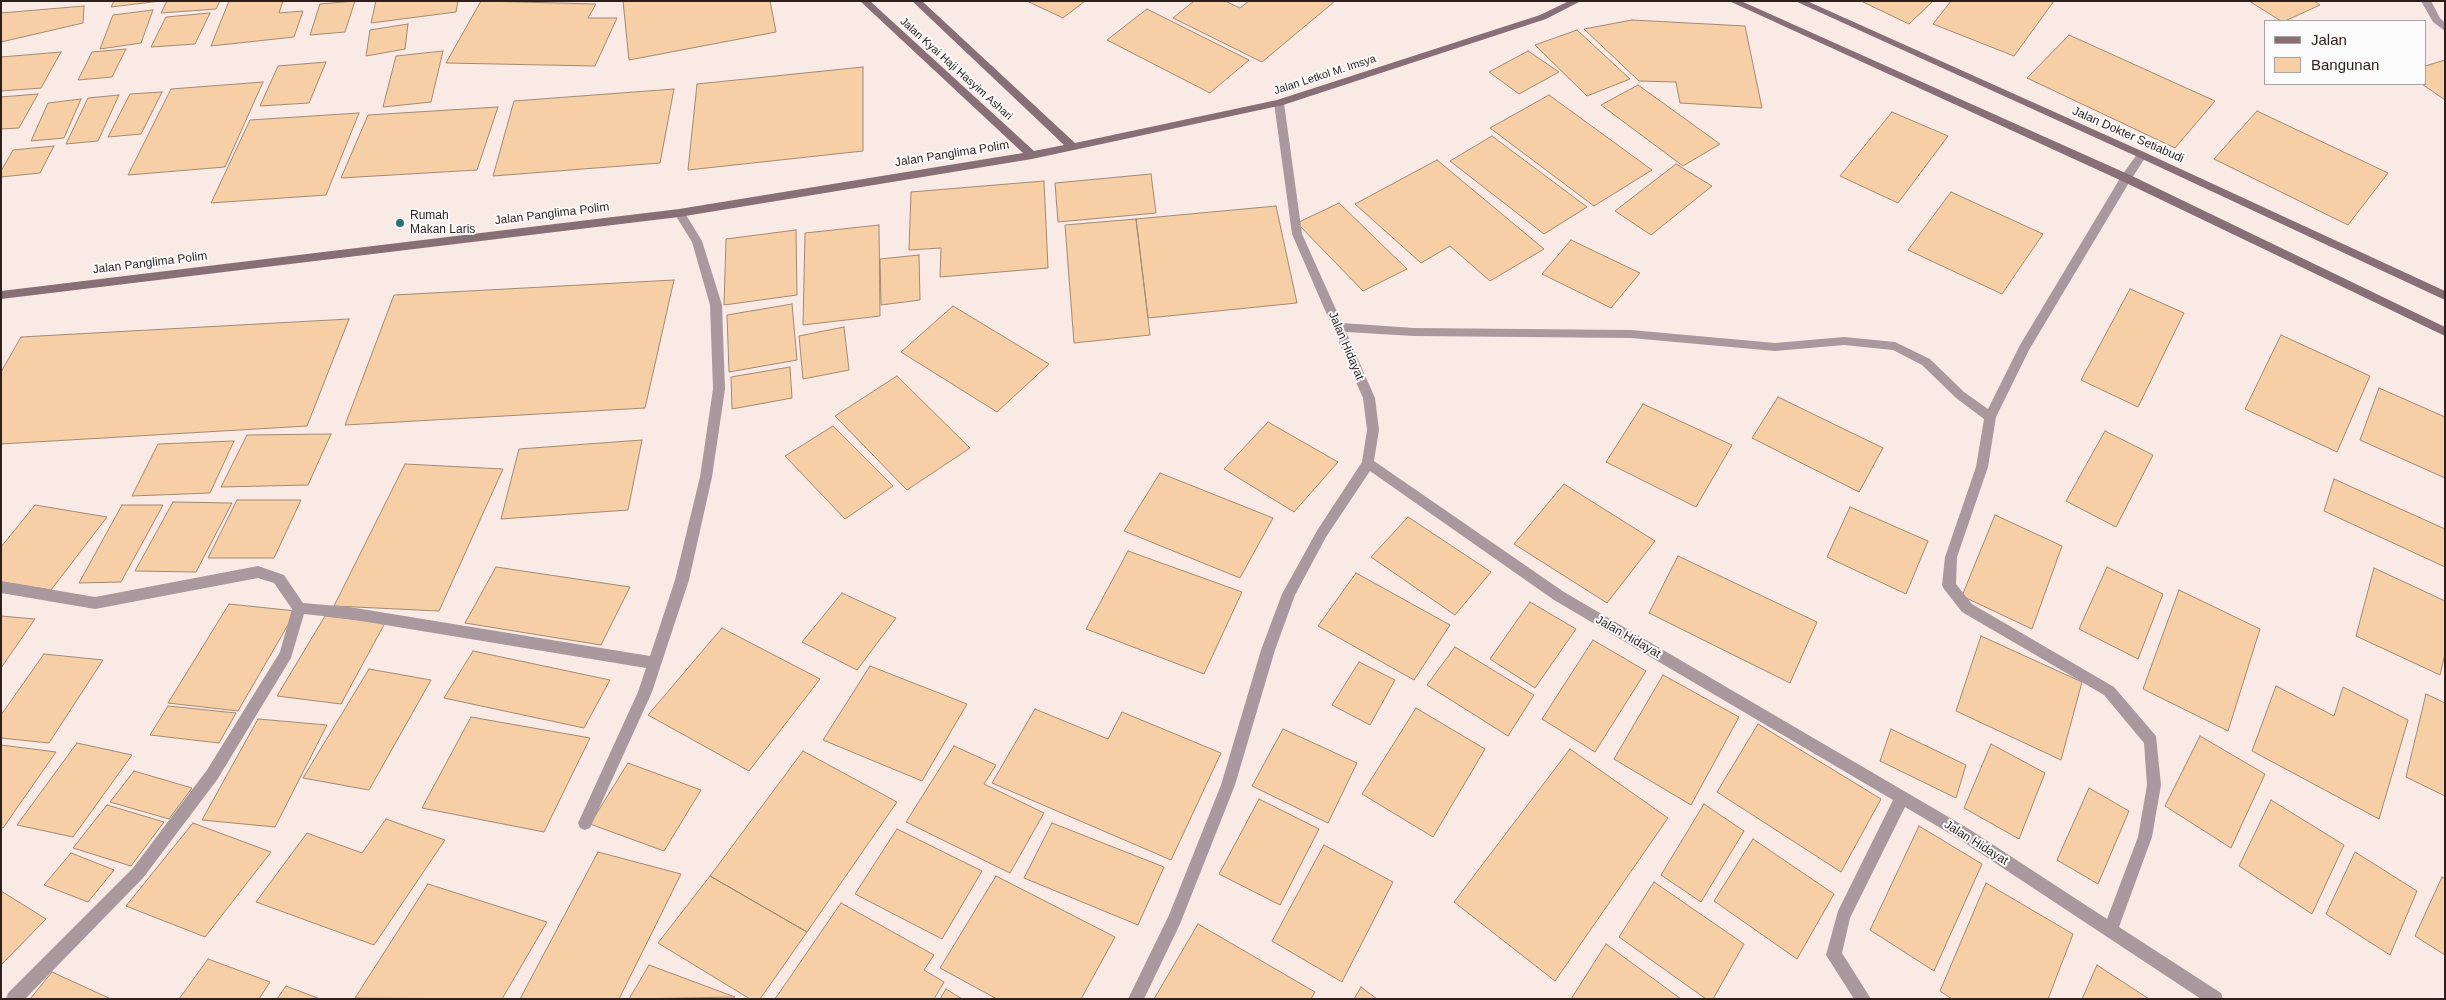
<!DOCTYPE html>
<html>
<head>
<meta charset="utf-8">
<style>
  body { margin:0 }
  #map { position:relative; width:2446px; height:1000px; overflow:hidden; background:#faeae6; font-family:Helvetica,sans-serif }
  canvas { display:block }
  .frame { position:absolute; inset:0; border:2px solid #2d1f1c; pointer-events:none }
  .legend { position:absolute; left:2264px; top:20px; width:162px; height:65px; box-sizing:border-box; background:#fbfbfb; border:1px solid #a9a3a2; margin:0; padding:6px 9px; list-style:none; font-size:15px; color:#2d1f1c }
  .legend li { display:flex; align-items:center; gap:10px; height:25px }
  .legend b { width:25px; border:1px solid #a9a3a2 }
</style>
</head>
<body>
<div id="map">
<canvas width="2446" height="1000"></canvas>
<div class="frame"></div>
<ul class="legend">
<li><b style="height:6px;background:#876f76"></b>Jalan</li>
<li><b style="height:14px;background:#f7cfa6"></b>Bangunan</li>
</ul>
</div>
<script>
const context = document.querySelector('canvas').getContext('2d');
context.lineJoin = 'round';
function fillPath(path, color) {
  context.fillStyle = color;
  context.fill(path, 'evenodd');
}
function shape(rows) {
  const path = new Path2D();
  for (const r of rows) {
    path.moveTo(r[0], r[1]);
    for (let i = 2; i < r.length; i += 2) path.lineTo(r[i], r[i + 1]);
  }
  return path;
}
function strokePath(path, color, width, dash) {
  context.strokeStyle = color;
  context.lineWidth = width;
  context.lineCap = dash ? 'butt' : 'round';
  context.setLineDash(dash || []);
  context.stroke(path);
}
function write(font, color, halo, rows, align = 'center') {
  context.font = font + ' Helvetica,sans-serif';
  context.lineWidth = 4;
  context.setLineDash([]);
  context.textBaseline = 'middle';
  context.strokeStyle = halo;
  context.fillStyle = color;
  for (const [text, x, y, turn = 0] of rows) {
    context.save();
    context.translate(x, y);
    context.rotate((+turn || 0) * Math.PI / 180);
    context.textAlign = isNaN(turn) ? turn : align;
    if (halo) context.strokeText(text, 0, 0);
    context.fillText(text, 0, 0);
    context.restore();
  }
}
const building = shape([
  [114,1,161,1,111,7,114,1],
  [167,1,220,1,216,9,161,13,167,1],
  [229,1,283,1,279,13,303,11,294,37,211,46,229,1],
  [355,1,345,32,310,35,320,4,355,1],
  [376,1,458,1,456,12,371,23,376,1],
  [481,1,596,4,588,18,617,18,595,66,446,63,481,1],
  [623,1,770,1,776,32,629,60,623,1],
  [1027,1,1085,1,1063,18,1027,1],
  [1194,1,1225,1,1240,8,1249,1,1335,1,1262,62,1173,18,1194,1],
  [1861,1,1933,1,1909,24,1861,1],
  [1951,1,2054,1,2014,56,1933,24,1951,1],
  [2249,1,2314,1,2320,5,2285,21,2281,21,2249,1],
  [84,6,83,23,1,42,1,13,84,6],
  [1147,9,1249,60,1210,93,1107,40,1147,9],
  [153,10,141,43,100,49,113,15,153,10],
  [210,13,195,44,151,47,166,17,210,13],
  [1632,20,1745,26,1762,108,1680,103,1676,82,1639,81,1584,29,1632,20],
  [408,24,405,49,366,56,370,30,408,24],
  [1577,30,1630,79,1587,96,1535,45,1577,30],
  [2069,35,2215,101,2175,148,2027,78,2069,35],
  [126,49,112,77,78,80,92,52,126,49],
  [443,51,431,102,383,107,396,56,443,51],
  [1528,51,1559,72,1519,94,1489,72,1528,51],
  [61,52,41,88,1,91,1,57,61,52],
  [2445,60,2445,100,2422,84,2425,84,2425,66,2445,60],
  [326,62,309,103,260,106,278,66,326,62],
  [863,67,863,151,688,170,697,84,863,67],
  [263,82,225,167,128,175,171,89,263,82],
  [1638,85,1720,144,1683,166,1601,105,1638,85],
  [674,89,660,163,493,176,514,101,674,89],
  [162,92,141,134,108,137,130,94,162,92],
  [38,94,19,128,1,129,1,97,38,94],
  [119,95,98,141,66,144,88,98,119,95],
  [1549,95,1652,170,1594,206,1490,128,1549,95],
  [81,99,64,138,31,141,48,103,81,99],
  [498,107,477,170,341,178,368,115,498,107],
  [2257,111,2388,173,2348,225,2214,159,2257,111],
  [1892,112,1948,136,1898,203,1840,176,1892,112],
  [359,113,326,195,211,203,250,120,359,113],
  [1492,136,1587,207,1544,234,1450,161,1492,136],
  [54,146,40,173,1,177,1,171,13,150,54,146],
  [1437,160,1544,249,1490,281,1450,246,1421,263,1355,204,1437,160],
  [1676,164,1712,186,1651,235,1615,211,1676,164],
  [1151,174,1156,213,1058,222,1055,183,1151,174],
  [1044,181,1048,268,940,277,941,248,909,250,911,192,1044,181],
  [1951,192,2043,234,2002,294,1908,250,1951,192],
  [1339,203,1407,269,1363,291,1297,223,1339,203],
  [1276,206,1297,303,1148,318,1136,219,1276,206],
  [1136,219,1150,335,1074,343,1065,225,1136,219],
  [879,225,880,316,803,325,805,233,879,225],
  [796,230,797,295,724,305,726,239,796,230],
  [1571,240,1640,273,1611,308,1542,274,1571,240],
  [919,255,920,300,881,305,880,259,919,255],
  [674,280,645,408,345,425,394,295,674,280],
  [2130,289,2184,313,2138,407,2081,380,2130,289],
  [792,304,797,360,729,372,727,315,792,304],
  [953,306,1049,364,997,412,901,352,953,306],
  [349,319,307,426,1,444,1,372,21,337,349,319],
  [844,327,849,370,803,379,799,336,844,327],
  [2281,335,2370,376,2337,452,2245,409,2281,335],
  [790,367,792,398,732,409,731,377,790,367],
  [897,376,970,448,907,490,835,416,897,376],
  [2379,388,2445,417,2445,478,2360,440,2379,388],
  [1778,397,1883,448,1859,492,1752,438,1778,397],
  [1643,404,1732,445,1696,507,1606,462,1643,404],
  [1268,422,1338,462,1294,512,1224,469,1268,422],
  [833,426,893,486,845,519,785,456,833,426],
  [2105,431,2153,455,2116,527,2066,501,2105,431],
  [331,434,308,485,221,487,247,435,331,434],
  [642,440,628,510,501,519,519,449,642,440],
  [234,441,210,493,132,496,158,444,234,441],
  [405,464,503,469,439,611,334,606,405,464],
  [1160,473,1273,518,1240,578,1124,531,1160,473],
  [2334,479,2445,529,2445,567,2324,511,2334,479],
  [1564,484,1655,541,1607,603,1514,544,1564,484],
  [237,500,301,500,274,558,208,558,237,500],
  [173,502,232,503,196,572,135,571,173,502],
  [35,505,107,517,51,590,1,582,1,547,35,505],
  [122,505,163,505,121,582,79,583,122,505],
  [1850,507,1928,541,1906,594,1827,557,1850,507],
  [1995,515,2062,546,2032,629,1962,596,1995,515],
  [1408,517,1491,572,1455,615,1371,557,1408,517],
  [1128,551,1242,592,1204,674,1086,629,1128,551],
  [1678,556,1817,622,1790,683,1649,613,1678,556],
  [496,567,630,587,601,645,465,623,496,567],
  [2107,567,2163,594,2138,659,2079,629,2107,567],
  [2374,568,2445,601,2445,654,2440,675,2356,636,2374,568],
  [1356,573,1450,625,1414,680,1318,626,1356,573],
  [2179,590,2260,629,2228,731,2143,689,2179,590],
  [842,593,896,618,857,670,802,642,842,593],
  [1530,602,1576,629,1535,688,1490,659,1530,602],
  [229,604,296,611,238,711,168,703,229,604],
  [1,616,35,619,1,668,1,616],
  [325,616,385,623,341,704,277,696,325,616],
  [722,628,820,679,749,771,648,715,722,628],
  [1981,636,2082,682,2061,760,1956,711,1981,636],
  [1593,640,1646,671,1595,752,1542,719,1593,640],
  [1455,647,1534,695,1508,736,1427,685,1455,647],
  [473,651,610,680,584,728,444,698,473,651],
  [44,654,103,660,49,743,1,738,1,715,44,654],
  [1359,662,1395,680,1370,725,1332,705,1359,662],
  [870,666,967,704,922,781,823,740,870,666],
  [369,669,431,680,369,790,303,778,369,669],
  [1663,675,1739,717,1691,805,1614,759,1663,675],
  [2276,686,2334,716,2343,687,2408,720,2379,819,2252,751,2276,686],
  [2426,694,2445,703,2445,796,2406,777,2426,694],
  [168,706,236,713,219,743,150,735,168,706],
  [1416,708,1485,749,1433,837,1362,794,1416,708],
  [1035,709,1108,739,1122,712,1221,753,1171,860,992,783,1035,709],
  [471,717,590,738,544,832,422,808,471,717],
  [258,719,327,725,275,827,202,820,258,719],
  [1758,724,1881,799,1841,872,1717,792,1758,724],
  [1283,729,1357,763,1328,823,1252,786,1283,729],
  [1891,729,1966,765,1956,798,1880,761,1891,729],
  [2200,736,2265,774,2231,848,2165,806,2200,736],
  [77,743,132,755,73,837,17,825,77,743],
  [1991,744,2045,773,2019,839,1964,808,1991,744],
  [1,745,56,752,3,828,1,827,1,745],
  [954,746,996,765,984,784,1044,813,1010,873,906,822,954,746],
  [1570,749,1668,818,1555,981,1454,902,1570,749],
  [803,751,897,802,807,932,710,876,803,751],
  [628,763,701,790,664,851,590,824,628,763],
  [134,771,192,788,169,819,110,802,134,771],
  [2089,788,2129,811,2098,884,2057,860,2089,788],
  [1259,799,1319,829,1280,905,1219,874,1259,799],
  [2271,800,2344,845,2312,914,2239,866,2271,800],
  [1704,804,1744,831,1701,902,1661,875,1704,804],
  [107,805,164,822,131,866,73,848,107,805],
  [386,819,445,840,374,945,256,902,307,833,362,853,386,819],
  [193,823,271,852,205,937,126,906,193,823],
  [1052,823,1164,867,1138,925,1024,878,1052,823],
  [1919,826,1982,864,1934,971,1870,930,1919,826],
  [897,829,982,871,942,939,855,894,897,829],
  [1753,839,1834,894,1797,959,1714,901,1753,839],
  [1324,845,1393,882,1342,982,1272,941,1324,845],
  [598,852,681,874,619,999,520,999,598,852],
  [2355,852,2417,891,2390,955,2326,914,2355,852],
  [71,853,114,870,88,902,44,885,71,853],
  [710,876,807,932,760,999,750,999,658,943,710,876],
  [996,876,1115,937,1081,999,997,999,940,968,996,876],
  [2442,877,2445,879,2445,955,2415,936,2442,877],
  [1654,882,1744,944,1713,999,1706,999,1619,937,1654,882],
  [1986,883,2073,934,2048,999,1952,999,1940,991,1986,883],
  [428,884,547,922,502,999,355,998,428,884],
  [1,891,46,919,1,965,1,891],
  [841,903,934,955,924,970,944,982,934,999,775,999,841,903],
  [1198,924,1315,992,1311,999,1154,999,1198,924],
  [1606,944,1681,999,1571,999,1606,944],
  [208,959,270,982,259,999,179,999,208,959],
  [649,965,735,997,629,999,649,965],
  [2097,965,2149,999,2082,999,2097,965],
  [52,972,111,999,30,999,52,972],
  [286,986,320,999,277,999,286,986],
  [1361,987,1377,999,1354,999,1361,987],
  [946,989,962,999,940,999,946,989]
]);
const street = shape([
  [2421,1,2431,1,2440,18,2445,23,2445,31,2433,22,2421,1],
  [1279,100,1284,103,1302,234,1342,323,1414,328,1631,330,1775,343,1844,337,1895,342,1930,359,1964,392,1988,409,2020,345,2122,175,2138,153,2146,153,2147,155,2130,181,2029,350,1996,417,1988,467,1957,557,1956,584,1972,604,2114,687,2156,736,2161,785,2152,837,2119,927,2221,993,2223,999,2201,999,1959,839,1905,807,1850,918,1842,953,1871,999,1854,999,1826,955,1838,911,1893,800,1554,600,1370,471,1326,537,1295,595,1275,650,1235,785,1180,924,1144,999,1128,999,1169,915,1221,785,1261,650,1282,594,1318,529,1362,462,1367,430,1363,398,1292,234,1274,103,1279,100],
  [1346,332,1414,336,1631,338,1775,351,1844,345,1893,350,1922,365,1956,398,1984,419,1976,467,1945,557,1942,585,1944,589,1962,612,2104,695,2144,743,2147,785,2138,837,2107,919,1969,829,1564,592,1374,461,1379,430,1375,398,1346,332],
  [679,209,683,210,702,241,722,305,725,389,712,477,689,580,652,692,590,828,585,830,580,828,578,823,638,692,646,668,349,619,304,614,291,658,217,780,143,878,25,999,6,999,8,993,133,868,207,770,280,652,292,609,274,583,258,578,95,609,1,593,1,581,95,597,258,566,284,575,303,603,349,607,650,656,675,580,700,477,713,389,710,305,692,242,674,213,679,209]
]);
const secondary = shape([
  [860,1,870,1,1034,151,1064,145,912,1,922,1,1075,143,1277,100,1540,15,1569,1,1581,1,1546,19,1283,105,1032,159,679,217,1,299,1,291,679,209,1023,153,860,1],
  [1729,1,1741,1,2130,175,2445,327,2445,336,2122,181,1729,1],
  [1795,1,1807,1,2146,153,2445,291,2445,300,2138,157,1795,1]
]);
const markers = [
  [400,223,5,"#267176"]
];
const farStreetnames = [
  ["Jalan Kyai Haji Hasyim Ashari",956,69,42],
  ["Jalan Letkol M. Imsya",1325,75,-18]
];
const streetNames = [
  ["Jalan Dokter Setiabudi",2128,135,24],
  ["Jalan Panglima Polim",952,154,-9],
  ["Jalan Panglima Polim",552,214,-7],
  ["Jalan Panglima Polim",150,263,-7],
  ["Jalan Hidayat",1346,346,67],
  ["Jalan Hidayat",1628,637,30],
  ["Jalan Hidayat",1976,843,32]
];
const poiNames = [
  ["Rumah",410,216],
  ["Makan Laris",410,230]
];
fillPath(building, '#f7cfa6');
strokePath(building, '#a28971', 1);
fillPath(street, '#a9989d');
fillPath(secondary, '#876f76');
for (const [x, y, r, color] of markers) {
  const dot = new Path2D();
  dot.arc(x, y, r, 0, 2 * Math.PI);
  context.fillStyle = color;
  context.fill(dot);
  strokePath(dot, '#fbfbfb', 2);
}
write('11px', '#2d1f1c', '#fbfbfb', farStreetnames);
write('12px', '#2d1f1c', '#fbfbfb', streetNames);
write('12px', '#2d1f1c', '#fbfbfb', poiNames, 'left');
</script>
</body>
</html>
